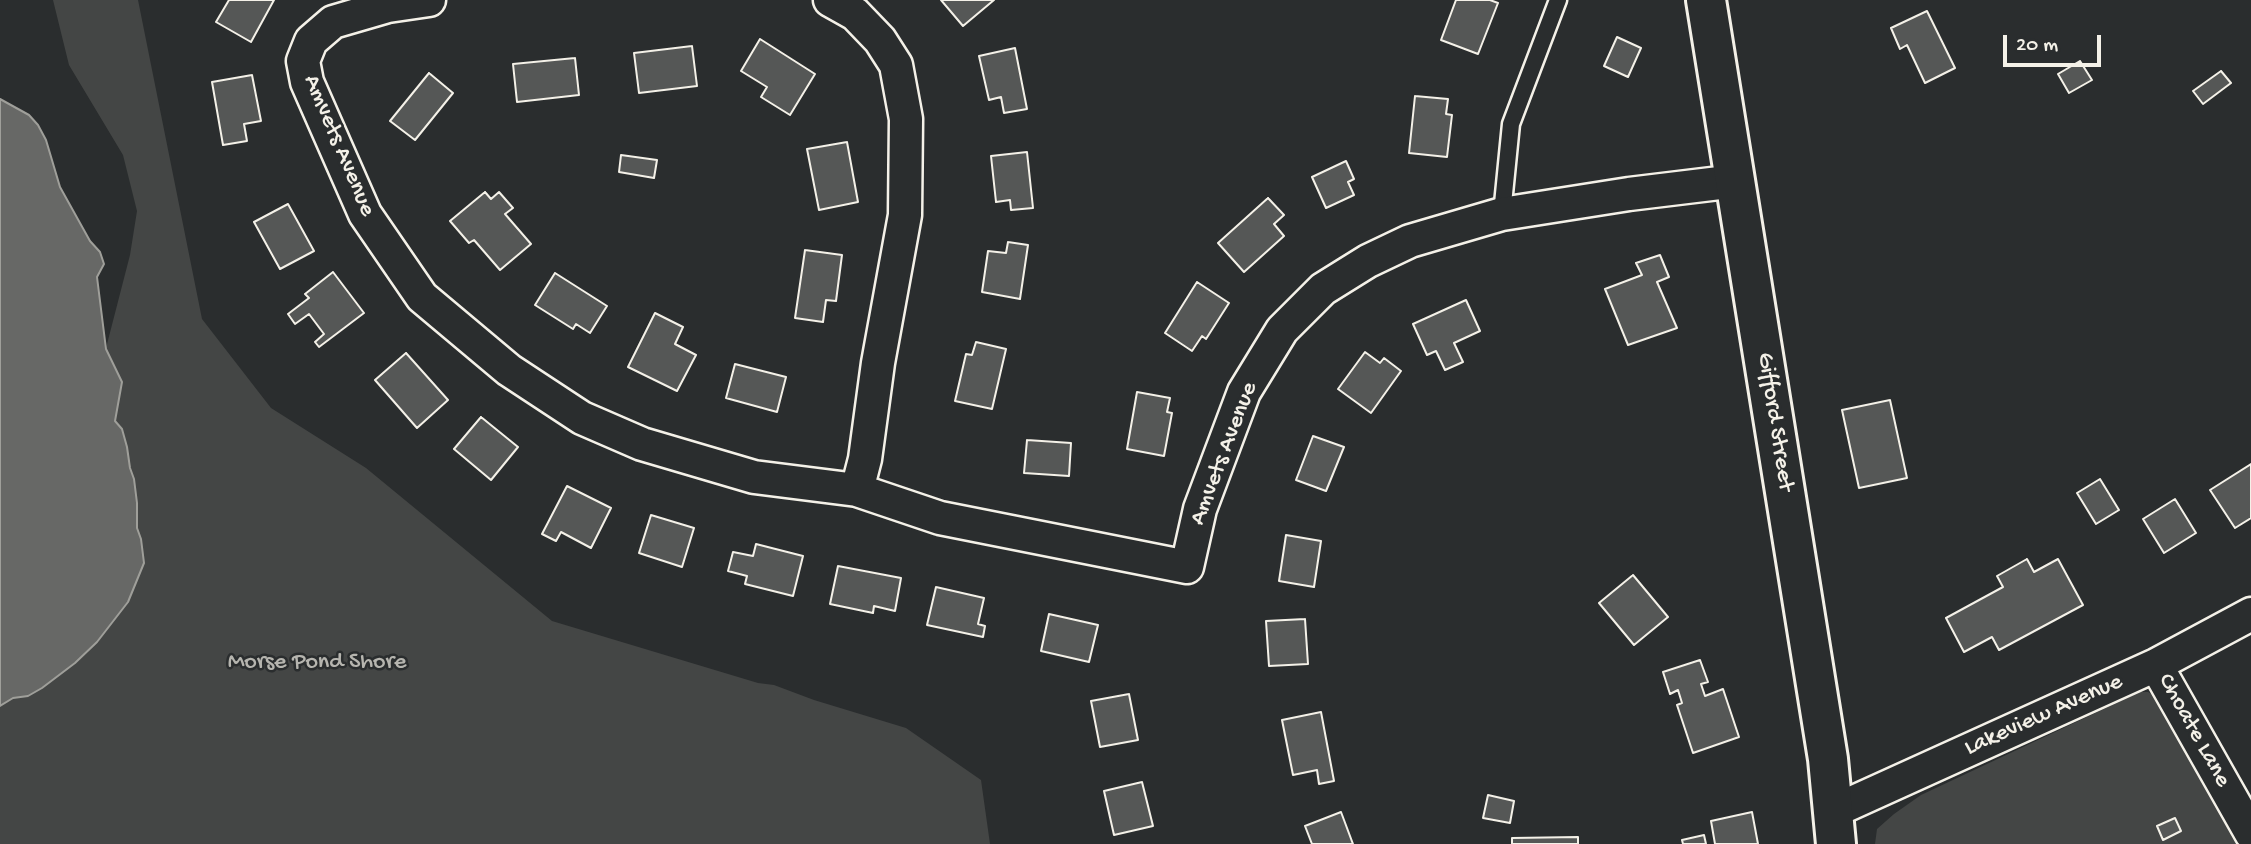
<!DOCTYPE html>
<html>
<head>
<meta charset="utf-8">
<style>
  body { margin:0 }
  #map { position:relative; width:2251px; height:844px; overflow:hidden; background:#2a2d2e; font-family:"Gochi Hand",sans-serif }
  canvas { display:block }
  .scale { position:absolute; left:2003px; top:35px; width:98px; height:32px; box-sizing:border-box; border:4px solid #f4f1e8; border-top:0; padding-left:9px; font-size:21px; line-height:24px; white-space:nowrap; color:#f4f1e8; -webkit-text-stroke:5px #2a2d2e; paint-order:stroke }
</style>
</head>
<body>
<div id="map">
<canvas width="2251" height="844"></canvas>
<div class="scale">20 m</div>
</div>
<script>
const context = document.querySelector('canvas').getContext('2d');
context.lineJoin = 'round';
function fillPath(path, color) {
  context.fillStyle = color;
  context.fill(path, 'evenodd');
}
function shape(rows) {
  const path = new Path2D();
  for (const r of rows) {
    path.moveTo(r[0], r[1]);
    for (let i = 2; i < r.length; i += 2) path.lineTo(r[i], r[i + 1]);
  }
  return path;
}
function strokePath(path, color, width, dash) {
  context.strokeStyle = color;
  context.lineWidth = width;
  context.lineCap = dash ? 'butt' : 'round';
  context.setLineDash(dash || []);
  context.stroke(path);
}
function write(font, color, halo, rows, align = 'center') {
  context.font = font + ' "Gochi Hand",sans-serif';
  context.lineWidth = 5;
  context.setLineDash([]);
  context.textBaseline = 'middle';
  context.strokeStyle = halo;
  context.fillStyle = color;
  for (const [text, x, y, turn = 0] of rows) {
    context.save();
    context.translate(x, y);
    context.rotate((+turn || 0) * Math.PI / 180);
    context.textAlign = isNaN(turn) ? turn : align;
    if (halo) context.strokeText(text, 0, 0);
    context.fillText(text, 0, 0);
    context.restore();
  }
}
const green = shape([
  [53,0,138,0,202,319,271,408,366,468,552,621,758,683,774,685,814,700,906,728,981,780,990,844,0,844,0,706,13,698,28,696,75,663,97,642,115,619,97,383,130,255,137,211,123,155,69,65],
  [2140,692,2148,692,2158,697,2240,844,1875,844,1877,829,1894,814,1921,795]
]);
const water = shape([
  [0,99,29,115,38,125,46,140,60,187,90,241,100,252,104,264,97,277,106,349,122,382,115,421,122,429,127,447,130,468,134,479,137,503,137,528,141,539,144,563,128,602,97,642,75,663,42,688,28,696,13,698,0,706,0,99]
]);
const building = shape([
  [229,0,274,0,251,42,216,22,229,0],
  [941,0,994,0,963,26,941,0],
  [1456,0,1490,0,1498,3,1478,54,1441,40,1456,0],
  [1927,11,1955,68,1925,83,1907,45,1900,49,1891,28,1927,11],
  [1617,37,1641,48,1628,77,1604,66,1617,37],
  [760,39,815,74,790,115,761,97,767,87,741,71,760,39],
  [692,46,697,86,639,93,634,53,692,46],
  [1015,48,1027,109,1004,113,1001,97,989,100,979,56,1015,48],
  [575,58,579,95,517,102,513,64,575,58],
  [2080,61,2092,80,2069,93,2058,74,2080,61],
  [2221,71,2231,83,2203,104,2193,91,2221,71],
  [429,73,453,93,415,140,390,121,429,73],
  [252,75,261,121,244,124,247,141,223,145,212,82,252,75],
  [1415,96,1448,99,1446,114,1452,115,1447,157,1409,153,1415,96],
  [847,142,858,202,819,210,807,149,847,142],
  [1027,152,1033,208,1011,210,1010,200,996,202,991,156,1027,152],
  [621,155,657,160,654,178,619,172,621,155],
  [1346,161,1354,179,1348,182,1354,195,1326,208,1312,177,1346,161],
  [485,192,491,199,499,192,513,208,505,214,531,244,500,270,474,240,469,243,450,221,485,192],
  [1268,198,1284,215,1274,224,1284,236,1244,272,1218,243,1268,198],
  [288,204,314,251,280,269,254,222,288,204],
  [1008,242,1028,245,1020,299,982,292,988,251,1006,253,1008,242],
  [805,250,842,255,836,301,826,300,823,322,795,318,805,250],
  [1660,255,1669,277,1657,282,1677,328,1628,345,1605,289,1642,275,1636,263,1660,255],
  [333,272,364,313,319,347,315,342,324,334,309,314,295,324,288,314,309,298,305,294,333,272],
  [555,273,607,306,590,333,576,324,573,329,535,305,555,273],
  [1197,282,1229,303,1206,339,1202,336,1192,351,1165,333,1197,282],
  [1466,300,1480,331,1454,343,1463,362,1445,370,1436,351,1427,355,1413,324,1466,300],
  [655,313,683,327,675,344,696,355,677,391,628,367,655,313],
  [976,342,1006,349,992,409,955,401,966,354,972,355,976,342],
  [1365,352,1380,363,1384,358,1401,371,1371,413,1338,389,1365,352],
  [406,353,448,400,417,428,375,380,406,353],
  [735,364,786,377,777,412,726,398,735,364],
  [1137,392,1170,398,1167,412,1172,413,1164,456,1127,449,1137,392],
  [1890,400,1907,478,1859,488,1842,410,1890,400],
  [481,417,518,447,491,480,454,449,481,417],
  [1313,436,1344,447,1326,491,1296,480,1313,436],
  [1027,440,1071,443,1069,476,1024,473,1027,440],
  [2251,464,2251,518,2235,528,2210,490,2251,464],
  [2100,479,2119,510,2096,524,2077,493,2100,479],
  [567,486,611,508,591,548,561,532,556,541,542,534,567,486],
  [2175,499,2196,533,2164,553,2143,519,2175,499],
  [651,515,694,528,682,567,639,553,651,515],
  [1286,535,1321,541,1314,587,1279,581,1286,535],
  [756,544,803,556,793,596,745,584,747,576,728,571,733,552,753,556,756,544],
  [2027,559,2034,572,2058,559,2083,605,1999,650,1992,637,1964,652,1946,618,2003,587,1997,576,2027,559],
  [838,566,901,578,895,611,874,606,873,613,830,604,838,566],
  [1633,575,1668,617,1634,645,1599,603,1633,575],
  [936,587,984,598,978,624,985,626,983,637,927,625,936,587],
  [1049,614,1098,625,1089,662,1041,651,1049,614],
  [1305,619,1308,664,1269,666,1266,621,1305,619],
  [1700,660,1708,682,1701,684,1705,696,1723,689,1739,737,1693,753,1677,705,1682,703,1678,690,1670,694,1663,672,1700,660],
  [1129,694,1138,740,1100,747,1091,701,1129,694],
  [1321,712,1334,781,1319,784,1317,770,1293,775,1282,720,1321,712],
  [1142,782,1153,826,1114,835,1104,791,1142,782],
  [1488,795,1514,801,1510,823,1483,818,1488,795],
  [1341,812,1353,844,1312,844,1305,826,1341,812],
  [1752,812,1758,844,1715,844,1711,821,1752,812],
  [2175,818,2181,831,2163,840,2157,826,2175,818],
  [1704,835,1706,844,1683,844,1682,840,1704,835],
  [1578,837,1578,844,1512,844,1512,838,1578,837]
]);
const lane = shape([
  [1502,214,1511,124,1558,0]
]);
const street = shape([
  [429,0,388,6,333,22,311,41,303,61,307,82,365,214,422,297,509,370,582,418,642,444,754,477,857,490,865,459,878,363,905,215,906,119,896,65,880,40,855,14,830,0],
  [857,490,940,518,1187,567,1200,509,1244,392,1282,330,1323,289,1368,261,1410,241,1502,214,1629,194,1736,181],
  [2156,665,2251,833],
  [1834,811,2156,665,2251,614]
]);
const secondary = shape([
  [1706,0,1828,759,1836,844]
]);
const streetNames = [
  ["Amvets Avenue",338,146,67],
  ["Gifford Street",1774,422,81],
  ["Amvets Avenue",1225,454,-69],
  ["Lakeview Avenue",2044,716,-24],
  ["Choate Lane",2193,731,61]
];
const parkNames = [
  ["Morse Pond Shore",317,663]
];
fillPath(green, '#444645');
fillPath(water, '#676866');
strokePath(water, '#9f9f9a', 2);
fillPath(building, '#555756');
strokePath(building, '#f4f1e8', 2);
strokePath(lane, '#f4f1e8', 21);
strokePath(street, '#f4f1e8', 37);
strokePath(secondary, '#f4f1e8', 44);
strokePath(lane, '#2a2d2e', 16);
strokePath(street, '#2a2d2e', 32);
strokePath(secondary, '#2a2d2e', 38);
write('24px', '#f4f1e8', '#2a2d2e', streetNames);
write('24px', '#b6b5af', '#2a2d2e', parkNames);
</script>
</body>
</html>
